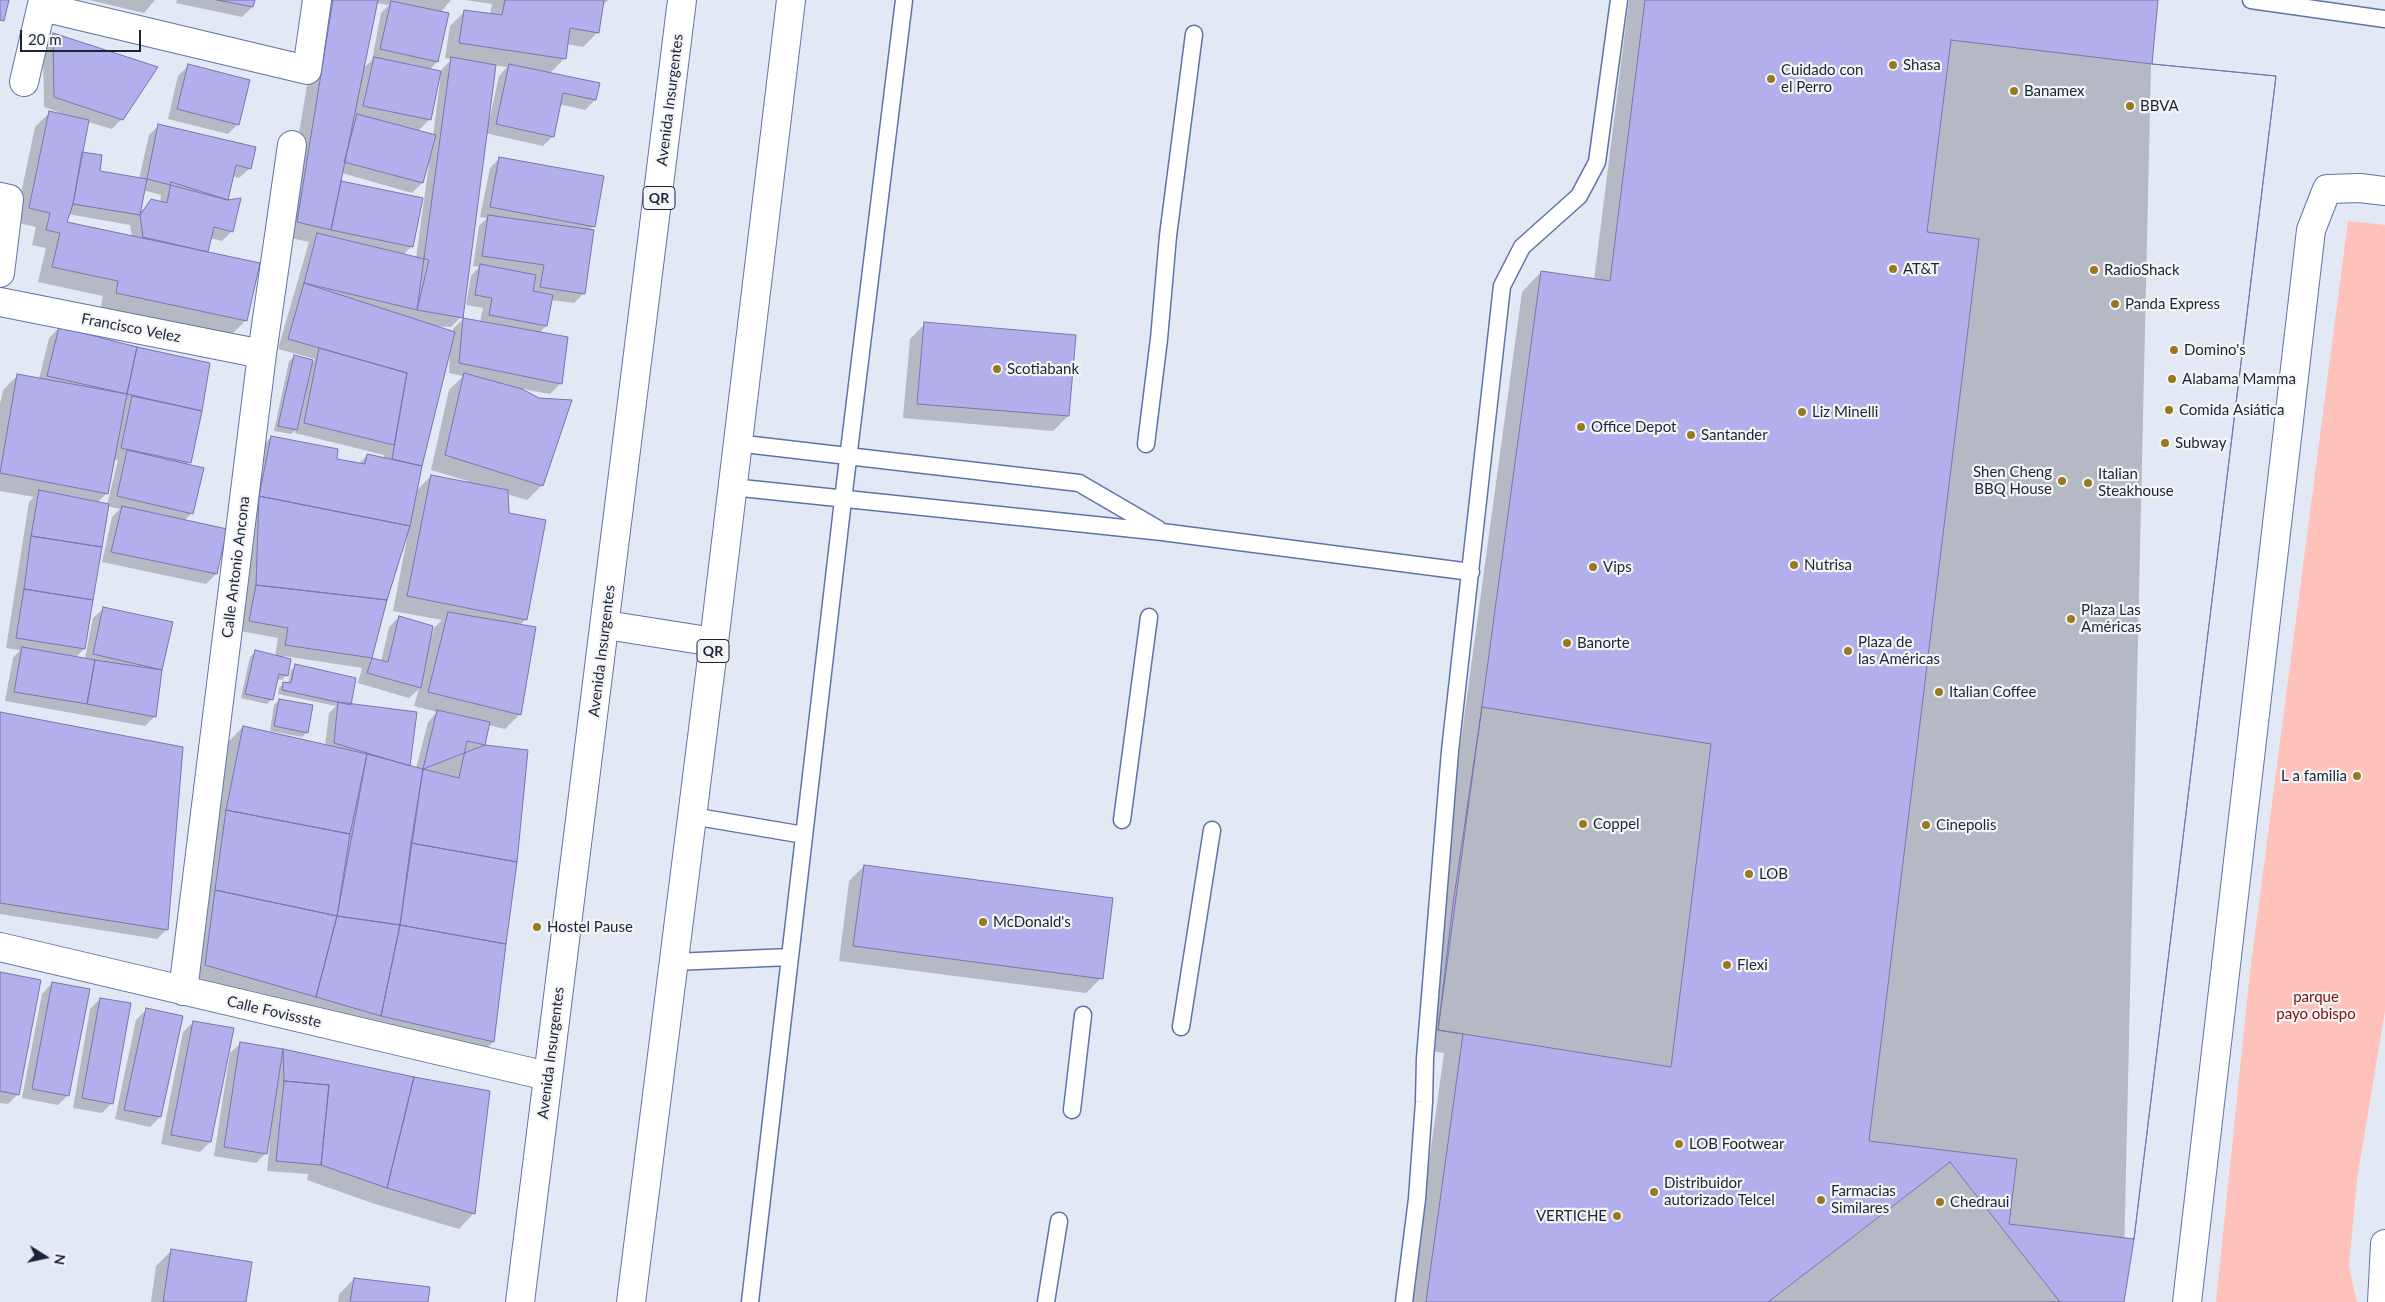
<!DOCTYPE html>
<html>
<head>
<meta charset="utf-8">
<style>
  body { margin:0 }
  #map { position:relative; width:2385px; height:1302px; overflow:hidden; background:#e2e8f4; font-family:Lato,sans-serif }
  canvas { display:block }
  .north { position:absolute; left:20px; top:1232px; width:50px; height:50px; -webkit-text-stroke:4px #f5f5f5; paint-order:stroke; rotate:100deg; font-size:14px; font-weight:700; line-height:20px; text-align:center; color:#1a2339 }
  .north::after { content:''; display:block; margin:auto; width:18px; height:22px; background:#1a2339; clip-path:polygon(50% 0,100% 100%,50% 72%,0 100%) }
  .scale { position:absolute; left:20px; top:30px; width:121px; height:22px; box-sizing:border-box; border:2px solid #1a2339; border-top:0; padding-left:6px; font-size:15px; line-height:18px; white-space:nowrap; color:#1a2339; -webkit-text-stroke:4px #f5f5f5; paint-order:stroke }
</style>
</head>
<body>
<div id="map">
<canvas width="2385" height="1302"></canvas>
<div class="north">N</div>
<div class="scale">20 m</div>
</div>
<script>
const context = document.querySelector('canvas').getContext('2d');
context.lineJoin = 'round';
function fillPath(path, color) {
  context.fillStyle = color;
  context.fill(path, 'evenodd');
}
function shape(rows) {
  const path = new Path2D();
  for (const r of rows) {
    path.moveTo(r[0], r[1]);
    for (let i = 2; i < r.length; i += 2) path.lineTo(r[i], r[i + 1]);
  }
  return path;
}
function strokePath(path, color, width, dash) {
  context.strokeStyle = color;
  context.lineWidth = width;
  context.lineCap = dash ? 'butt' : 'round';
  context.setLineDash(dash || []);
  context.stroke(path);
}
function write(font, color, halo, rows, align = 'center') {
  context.font = font + ' Lato,sans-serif';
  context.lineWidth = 4.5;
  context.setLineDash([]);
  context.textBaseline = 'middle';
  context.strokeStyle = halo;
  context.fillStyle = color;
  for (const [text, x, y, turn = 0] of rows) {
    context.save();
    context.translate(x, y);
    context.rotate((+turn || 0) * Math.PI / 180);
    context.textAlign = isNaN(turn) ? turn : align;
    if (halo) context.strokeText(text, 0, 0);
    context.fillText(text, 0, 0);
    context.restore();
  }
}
const green = shape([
  [2348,221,2385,225,2385,1011,2357,1180,2349,1266,2357,1302,2216,1302,2250,972]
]);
const shadow = shape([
  [89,0,155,0,144,13],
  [177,0,253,0,252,7,242,17,176,3],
  [321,0,451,0,440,13,437,62,429,70,441,72,442,69,452,59,445,58,450,26,465,11,490,14,492,4,465,0,609,0,602,5,598,32,583,47,567,44,564,59,549,74,598,84,595,100,585,110,559,104,553,136,543,146,485,133,461,317,451,327,431,326,453,333,453,329,463,319,480,322,483,308,466,305,471,276,479,267,473,266,479,226,487,218,480,217,490,168,500,158,594,226,589,230,584,293,574,303,551,300,546,326,539,333,560,384,550,394,517,388,542,485,527,500,507,494,508,514,526,619,520,625,520,714,505,729,488,725,483,746,516,861,493,1042,478,1057,191,980,211,826,228,742,243,727,325,746,329,713,336,706,278,694,279,688,284,683,288,684,291,670,296,666,350,704,408,767,416,769,428,722,437,712,414,706,419,689,409,698,358,683,362,668,284,656,286,675,282,680,277,679,272,699,267,704,241,698,250,657,255,652,275,657,278,638,240,631,246,600,241,600,256,452,271,437,335,460,359,464,367,455,384,459,384,455,295,433,296,430,291,434,274,431,289,361,294,357,314,362,315,359,278,349,309,242,282,236],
  [376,3,389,5,381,13,372,60,363,69],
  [494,65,507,67,499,76,488,126,486,126],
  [438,81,440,81,433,136,417,132,429,120],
  [427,164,429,164,416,258,403,255,412,246,339,185,342,173,412,193,422,183],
  [450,350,449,373,463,376,449,390,431,470,468,481,467,483,431,476,416,491],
  [405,538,407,538,393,611,442,620,434,628,432,635,399,617,389,627,381,662,371,658],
  [1629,0,2157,0,2151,65,2123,1302,1410,1302,1444,1053,1419,1049,1522,292,1541,272,1594,280],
  [53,34,122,119,112,129,88,122,82,153,98,172,139,179,149,135,159,125,250,168,239,178,232,176,226,202,232,231,222,241,210,238,207,253,246,320,231,335,101,307,103,296,38,282,46,248,32,245,36,227,15,222,35,127,50,112,61,115,61,113,44,107,43,44],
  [143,190,161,195,160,202,152,201,139,213],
  [68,214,130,225,132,237,66,222],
  [188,66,238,124,228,134,168,119,178,76],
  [925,324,1068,416,1053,431,903,418,910,339],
  [59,328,209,364,190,462,186,465,192,513,184,521,216,574,206,584,102,562,112,517,120,509,107,506,84,649,76,657,85,658,93,618,104,608,171,623,161,670,155,716,145,726,5,701,13,658,20,650,6,648,29,502,34,497,0,491,0,404,3,390,18,375,39,379,49,338],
  [113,459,118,460,107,505,97,503,107,493],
  [279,700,307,732,302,737,270,731,274,705],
  [0,713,167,929,157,939,0,914],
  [864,866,1101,978,1086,993,839,961,849,881],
  [0,974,18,1094,8,1104,0,1103],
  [52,983,68,1095,58,1105,22,1098,42,994],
  [100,999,112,1103,102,1113,73,1108,90,1009],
  [146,1010,160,1117,150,1127,115,1119,136,1020],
  [193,1022,210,1142,200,1152,161,1144,183,1032],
  [241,1043,488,1092,473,1214,459,1229,372,1203,307,1180,308,1174,267,1171,270,1141,268,1141,266,1153,256,1163,214,1156,230,1053],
  [171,1251,244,1302,151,1302,156,1266],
  [354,1279,427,1302,338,1302,339,1294]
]);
const building = shape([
  [0,0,9,0,4,21,0,20,0,0],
  [217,0,255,0,253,7,217,0],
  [333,0,378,0,331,230,297,222,333,0],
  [505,0,604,0,599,33,570,28,566,59,459,43,464,10,502,15,505,0],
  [1645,0,2158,0,2152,64,2276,76,2134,1239,2124,1302,1426,1302,1463,1034,1438,1030,1541,271,1610,281,1645,0],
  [391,1,449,13,438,62,380,49,391,1],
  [53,33,158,67,123,120,54,97,53,33],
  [1951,40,2152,64,2276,76,2134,1239,2009,1224,2017,1159,1869,1141,1979,239,1927,232,1951,40],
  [374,57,441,71,431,120,363,106,374,57],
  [451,57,496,65,463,318,417,310,451,57],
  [188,64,250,80,239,125,177,109,188,64],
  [509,64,600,83,596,100,563,93,554,137,496,124,509,64],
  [49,111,89,120,73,204,67,222,260,263,247,321,116,293,118,281,52,267,60,233,46,230,50,213,29,208,49,111],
  [357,114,436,135,423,183,344,162,357,114],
  [158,124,256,147,251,169,236,165,228,200,147,179,158,124],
  [82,152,102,155,100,171,147,179,140,215,73,204,82,152],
  [499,157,604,176,595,227,490,207,499,157],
  [341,181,423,198,413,247,331,230,341,181],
  [171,182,228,200,241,198,233,232,214,227,208,252,143,237,140,215,151,199,167,203,171,182],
  [488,215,594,230,585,294,540,287,544,265,482,256,488,215],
  [317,233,429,260,417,310,304,283,317,233],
  [480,264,536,275,533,291,553,295,547,326,489,315,492,298,475,295,480,264],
  [304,283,455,332,422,466,392,459,407,373,288,339,304,283],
  [463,318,568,337,562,384,459,363,463,318],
  [924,322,1076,335,1069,416,917,404,924,322],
  [59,327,137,347,127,394,47,376,59,327],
  [137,347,210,363,202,411,127,394,137,347],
  [319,348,407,373,394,445,304,423,319,348],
  [294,355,313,360,297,430,278,426,294,355],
  [464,373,522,389,539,398,572,400,543,486,445,455,464,373],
  [17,374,127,394,108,494,0,473,17,374],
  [132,396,202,411,191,463,121,448,132,396],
  [271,436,338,449,337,459,365,464,367,454,422,466,410,526,259,496,271,436],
  [127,450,204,468,193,514,117,496,127,450],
  [431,475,508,490,509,513,546,520,527,620,407,596,431,475],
  [39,490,109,504,102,547,31,536,39,490],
  [259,496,410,526,387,600,256,585,259,496],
  [122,506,227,529,217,574,111,552,122,506],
  [31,536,102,547,93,600,24,589,31,536],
  [256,585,387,600,372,658,285,645,288,628,249,621,256,585],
  [24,589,93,600,85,649,16,638,24,589],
  [103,607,173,622,162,670,93,654,103,607],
  [448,612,536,627,521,715,428,692,448,612],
  [399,616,433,626,421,688,367,673,372,658,388,662,399,616],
  [22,647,95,660,87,704,14,692,22,647],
  [255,650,291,659,288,676,279,674,273,700,245,694,255,650],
  [95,660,162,670,156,717,87,704,95,660],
  [295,664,356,678,351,705,282,690,283,682,291,683,295,664],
  [279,699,313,705,308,733,274,726,279,699],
  [338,702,417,712,410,766,334,743,338,702],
  [1482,707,1711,744,1671,1067,1438,1030,1453,904,1482,707],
  [437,710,490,722,485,745,467,741,459,778,423,769,437,710],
  [0,712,183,747,168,930,0,903,0,712],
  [243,726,367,754,350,834,226,810,243,726],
  [485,745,528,750,517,862,411,843,423,769,485,745],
  [367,754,423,769,400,925,337,916,367,754],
  [226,810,350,834,337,916,215,890,226,810],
  [411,843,517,862,506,944,400,925,411,843],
  [864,865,1113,898,1103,979,853,946,864,865],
  [215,890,337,916,316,997,205,965,215,890],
  [337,916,400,925,381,1016,316,997,337,916],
  [400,925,506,944,494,1042,381,1016,400,925],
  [0,972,41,980,19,1095,0,1091,0,972],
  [52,982,90,989,69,1096,32,1089,52,982],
  [100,998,131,1003,113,1104,82,1098,100,998],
  [146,1008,183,1016,161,1117,124,1110,146,1008],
  [193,1021,234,1028,211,1142,171,1135,193,1021],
  [240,1042,283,1049,267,1154,224,1147,240,1042],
  [283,1049,414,1077,387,1188,321,1165,329,1085,284,1081,283,1049],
  [414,1077,490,1091,475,1214,387,1188,414,1077],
  [284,1081,329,1085,321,1165,276,1161,284,1081],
  [1950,1162,2060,1302,1768,1302,1845,1243,1950,1162],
  [171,1249,252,1262,246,1302,163,1302,171,1249],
  [354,1278,430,1287,428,1302,350,1302,354,1278]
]);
const lane = shape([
  [2251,0,2385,19],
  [736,443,1079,483,1158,529],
  [1146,444,1159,339,1168,236,1194,34],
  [732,487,1162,532,1471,572],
  [692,816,804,835],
  [1122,820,1149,617],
  [674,962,790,957],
  [1181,1027,1212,830],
  [1072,1110,1083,1015],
  [750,1302,843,500,904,0],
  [1046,1302,1059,1221],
  [1404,1302,1417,1199,1424,1102,1425,1058,1450,751,1502,286,1522,247,1579,196,1597,162,1619,0]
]);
const street = shape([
  [42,7,307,70,317,0],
  [24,82,43,0],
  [0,197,9,199,0,273],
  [0,302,262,354],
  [0,947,547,1076],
  [183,991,262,354,292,145],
  [2187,1302,2311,230,2327,189,2360,188,2385,191],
  [2382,1302,2385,1244]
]);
const primary = shape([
  [606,625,714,642],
  [520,1302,682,0],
  [631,1302,714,642,791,0]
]);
const markers = [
  [1893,65,5,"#997822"],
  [1771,79,5,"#997822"],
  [2014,91,5,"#997822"],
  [2130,106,5,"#997822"],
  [1893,269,5,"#997822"],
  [2094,270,5,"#997822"],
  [2115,304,5,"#997822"],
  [2174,350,5,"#997822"],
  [997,369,5,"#997822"],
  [2172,379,5,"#997822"],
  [2169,410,5,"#997822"],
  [1802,412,5,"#997822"],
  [1581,427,5,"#997822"],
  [1691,435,5,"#997822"],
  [2165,443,5,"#997822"],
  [2062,481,5,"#997822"],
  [2088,483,5,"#997822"],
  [1794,565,5,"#997822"],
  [1593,567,5,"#997822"],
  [2071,619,5,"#997822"],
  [1567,643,5,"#997822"],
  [1848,651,5,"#997822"],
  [1939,692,5,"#997822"],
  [2357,776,5,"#997822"],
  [1583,824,5,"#997822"],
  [1926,825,5,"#997822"],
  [1749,874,5,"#997822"],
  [983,922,5,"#997822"],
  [537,927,5,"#997822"],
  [1727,965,5,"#997822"],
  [1679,1144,5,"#997822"],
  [1654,1192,5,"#997822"],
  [1821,1200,5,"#997822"],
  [1940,1202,5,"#997822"],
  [1617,1216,5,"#997822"]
];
const shields = [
  [659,198,32],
  [713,651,32]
];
const shieldNames = [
  ["QR",659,198],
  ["QR",713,651]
];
const poiNames = [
  ["Shasa",1903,65],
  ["Cuidado con",1781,70],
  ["el Perro",1781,87],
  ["Banamex",2024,91],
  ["BBVA",2140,106],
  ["AT&T",1903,269],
  ["RadioShack",2104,270],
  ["Panda Express",2125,304],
  ["Domino's",2184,350],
  ["Scotiabank",1007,369],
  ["Alabama Mamma",2182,379],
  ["Comida Asiática",2179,410],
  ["Liz Minelli",1812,412],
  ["Office Depot",1591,427],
  ["Santander",1701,435],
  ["Subway",2175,443],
  ["Shen Cheng",2052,472,"right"],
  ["BBQ House",2052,489,"right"],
  ["Italian",2098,474],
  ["Steakhouse",2098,491],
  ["Nutrisa",1804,565],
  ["Vips",1603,567],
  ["Plaza Las",2081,610],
  ["Américas",2081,627],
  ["Plaza de",1858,642],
  ["las Américas",1858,659],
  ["Banorte",1577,643],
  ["Italian Coffee",1949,692],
  ["L a familia",2347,776,"right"],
  ["Coppel",1593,824],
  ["Cinepolis",1936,825],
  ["LOB",1759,874],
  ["McDonald's",993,922],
  ["Hostel Pause",547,927],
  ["Flexi",1737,965],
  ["LOB Footwear",1689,1144],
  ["Distribuidor",1664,1183],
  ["autorizado Telcel",1664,1200],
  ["Farmacias",1831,1191],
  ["Similares",1831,1208],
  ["Chedraui",1950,1202],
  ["VERTICHE",1607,1216,"right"]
];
const streetNames = [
  ["Avenida Insurgentes",670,100,-83],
  ["Francisco Velez",131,328,11],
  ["Calle Antonio Ancona",236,567,-83],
  ["Avenida Insurgentes",602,651,-83],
  ["Calle Fovissste",274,1012,13],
  ["Avenida Insurgentes",551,1053,-83]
];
const parkNames = [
  ["parque",2316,997],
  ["payo obispo",2316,1014]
];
fillPath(green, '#ffc2ba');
fillPath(shadow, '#0003');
fillPath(building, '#b3afed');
strokePath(building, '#7874ad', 1);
strokePath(lane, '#5e73a9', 19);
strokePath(street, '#5e73a9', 30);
strokePath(primary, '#5e73a9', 30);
strokePath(lane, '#fff', 16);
strokePath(street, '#fff', 28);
strokePath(primary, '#fff', 28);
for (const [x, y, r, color] of markers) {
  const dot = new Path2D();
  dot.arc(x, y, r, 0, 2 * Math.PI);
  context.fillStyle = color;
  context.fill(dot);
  strokePath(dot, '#f5f5f5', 2);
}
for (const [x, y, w] of shields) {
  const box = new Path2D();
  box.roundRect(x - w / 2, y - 11.5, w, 23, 4);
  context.fillStyle = '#f5f5f5';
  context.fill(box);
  strokePath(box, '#1a2339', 1);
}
write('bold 14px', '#1a2339', null, shieldNames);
write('15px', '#1a2339', '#f5f5f5', poiNames, 'left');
write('15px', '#1a2339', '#f5f5f5', streetNames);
write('15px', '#7d1011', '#f5f5f5', parkNames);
</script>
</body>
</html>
